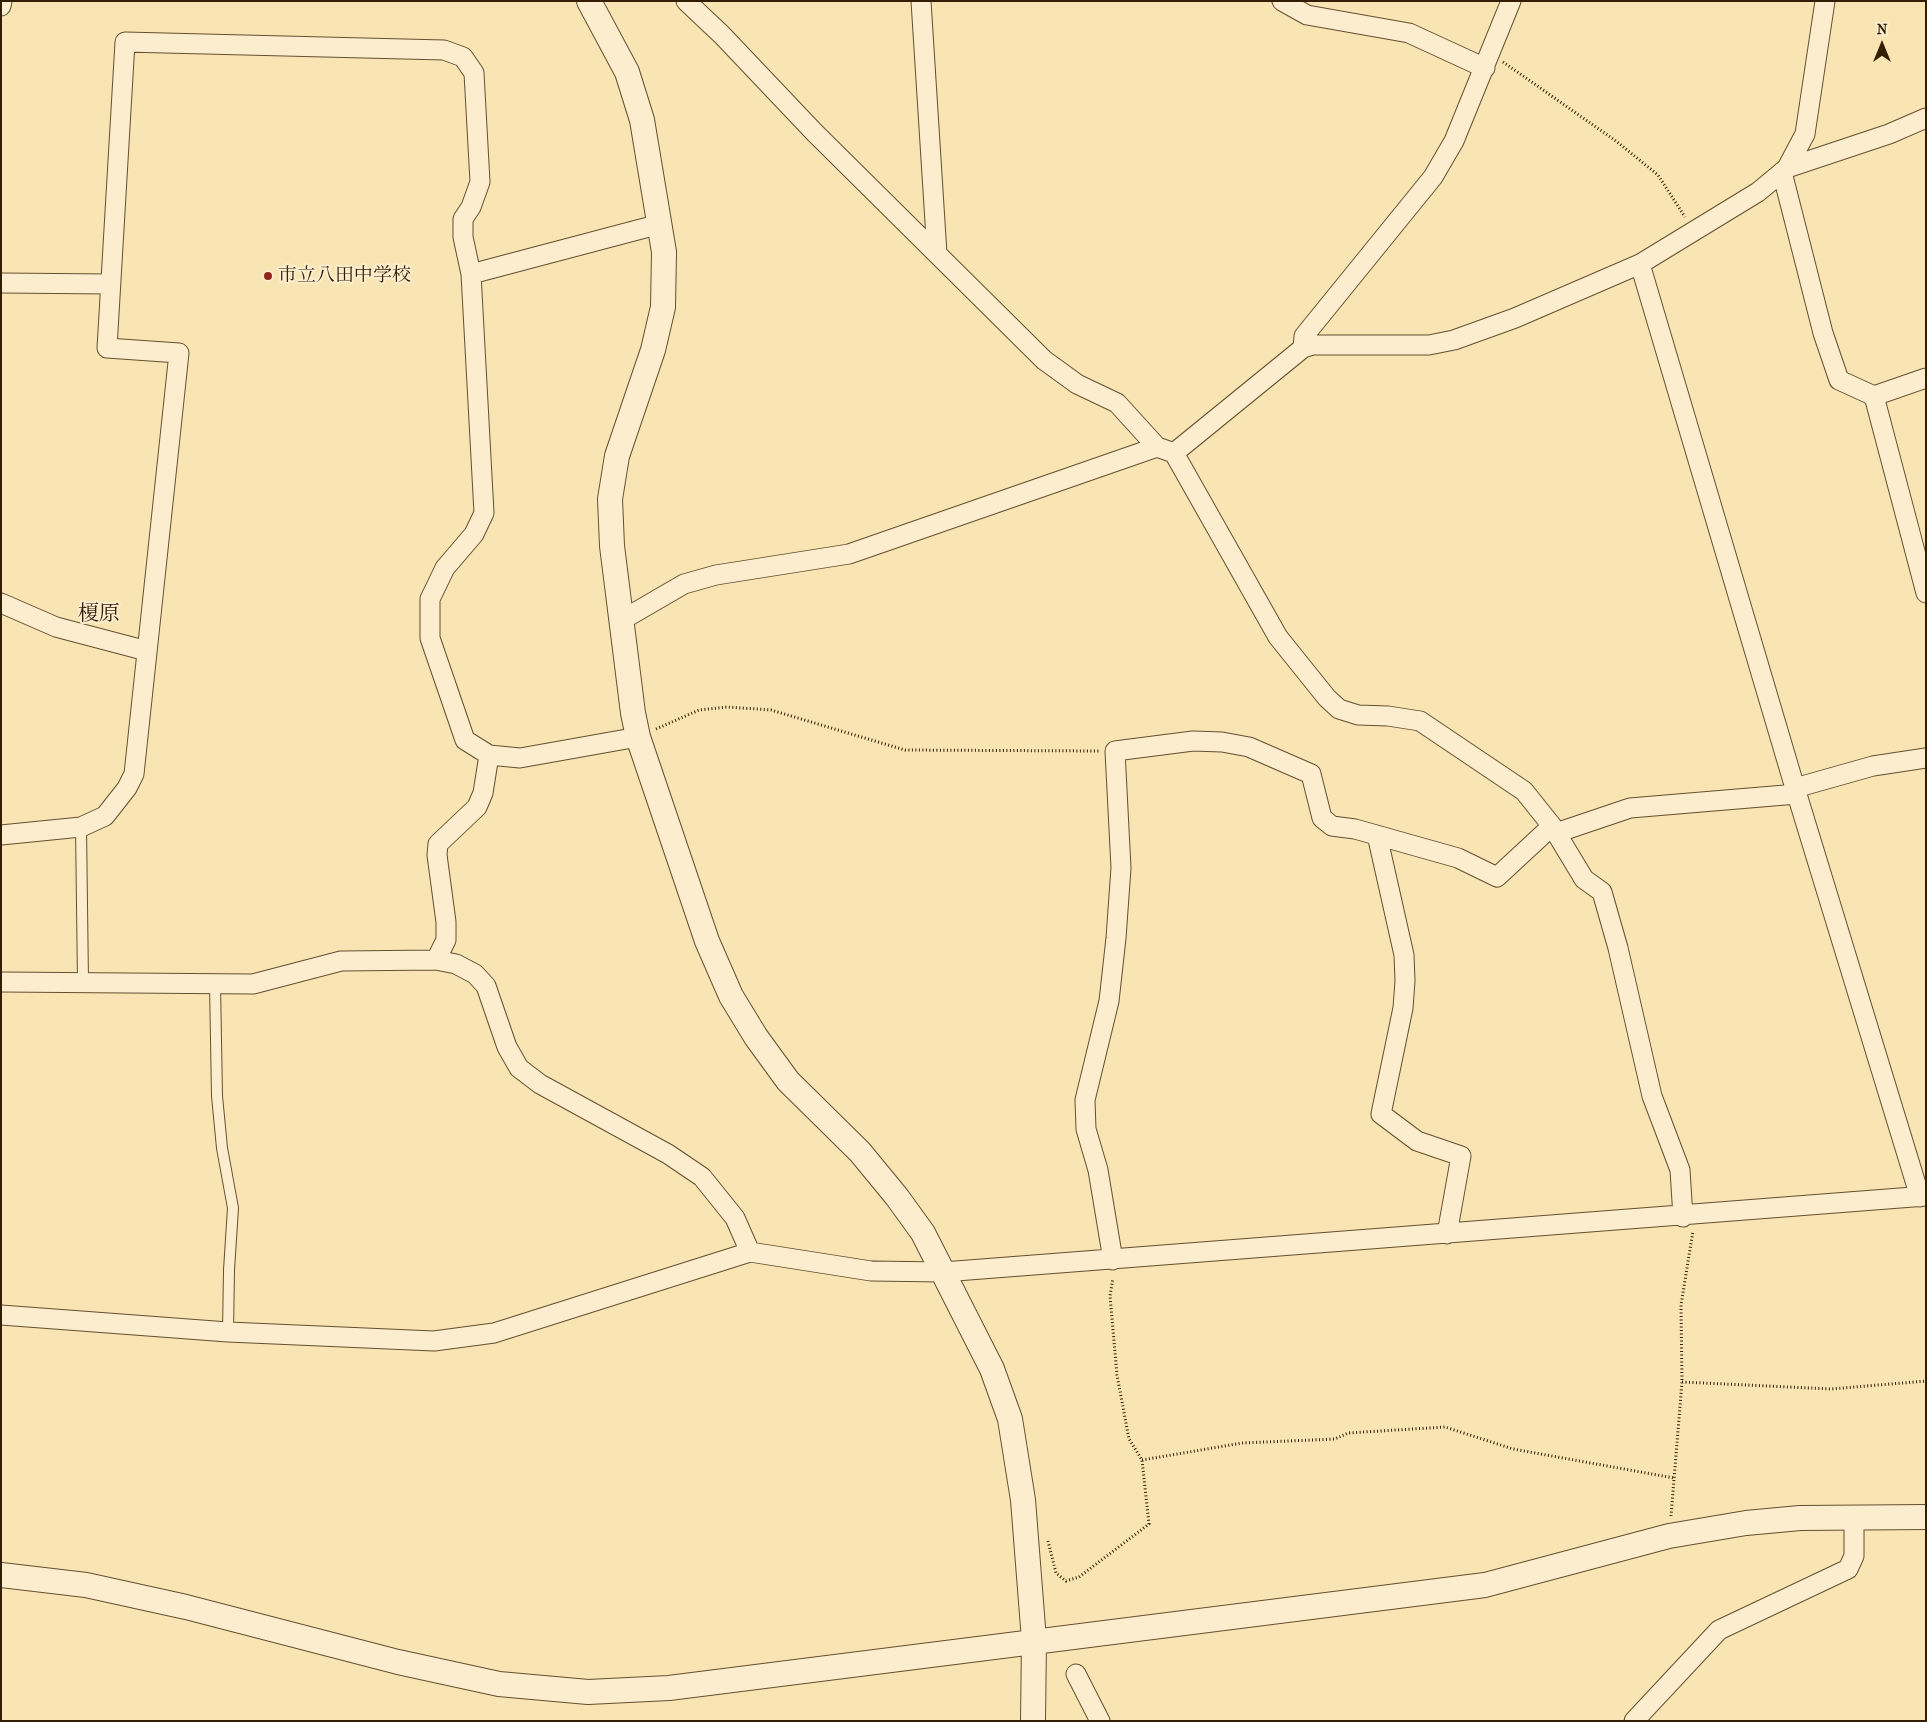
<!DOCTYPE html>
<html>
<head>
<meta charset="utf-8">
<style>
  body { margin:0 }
  #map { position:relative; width:1927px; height:1722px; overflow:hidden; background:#f9e4b4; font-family:"IM FELL French Canon",serif }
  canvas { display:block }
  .frame { position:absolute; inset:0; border:2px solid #331e03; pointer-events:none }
  .north { position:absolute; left:1857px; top:20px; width:50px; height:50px; -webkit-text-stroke:4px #fbedce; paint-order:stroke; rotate:0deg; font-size:14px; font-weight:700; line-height:20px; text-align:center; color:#331e03 }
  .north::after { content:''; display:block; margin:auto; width:18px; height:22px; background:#331e03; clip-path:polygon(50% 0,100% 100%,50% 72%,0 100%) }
</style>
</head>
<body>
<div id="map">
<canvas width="1927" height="1722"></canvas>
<div class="frame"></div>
<div class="north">N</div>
</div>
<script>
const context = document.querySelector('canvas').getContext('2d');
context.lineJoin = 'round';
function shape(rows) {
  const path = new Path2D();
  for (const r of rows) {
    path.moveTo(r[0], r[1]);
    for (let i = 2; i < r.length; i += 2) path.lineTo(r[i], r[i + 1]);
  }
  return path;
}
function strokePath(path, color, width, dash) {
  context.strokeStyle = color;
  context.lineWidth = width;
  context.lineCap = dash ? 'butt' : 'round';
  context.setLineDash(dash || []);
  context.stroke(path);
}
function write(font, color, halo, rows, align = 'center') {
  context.font = font + ' "IM FELL French Canon","Noto Serif JP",serif';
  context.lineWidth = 4;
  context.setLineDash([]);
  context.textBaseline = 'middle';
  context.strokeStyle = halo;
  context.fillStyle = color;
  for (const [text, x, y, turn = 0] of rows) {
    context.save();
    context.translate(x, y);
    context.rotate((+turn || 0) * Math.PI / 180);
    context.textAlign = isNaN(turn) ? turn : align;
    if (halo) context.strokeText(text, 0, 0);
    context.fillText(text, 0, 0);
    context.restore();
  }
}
const path = shape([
  [1503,62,1616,141,1658,175,1685,217],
  [656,729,699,710,727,707,771,710,905,750,1099,751],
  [1682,1382,1831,1389,1926,1381],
  [1142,1460,1242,1443,1335,1439,1348,1433,1445,1427,1513,1449,1674,1478],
  [1671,1516,1682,1382,1681,1305,1693,1231],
  [1048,1541,1056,1573,1066,1581,1079,1577,1149,1524,1142,1460,1129,1439,1117,1375,1110,1296,1113,1278]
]);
const service = shape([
  [81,827,83,982],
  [215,984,217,1096,222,1148,233,1208,229,1270,228,1332]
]);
const minor = shape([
  [686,1,722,35,814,132,1044,360,1077,384,1117,403,1157,447,1174,453,1278,637,1327,698,1339,709,1358,715,1388,716,1420,721,1524,791,1552,826,1584,879,1602,892,1618,948,1652,1096,1680,1170,1683,1217],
  [921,1,937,254],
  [1282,1,1307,15,1409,33,1485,68],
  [1,6,2,1],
  [1787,168,1889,134,1926,118],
  [1782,172,1823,333,1839,380,1874,396],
  [1640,264,1795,788,1920,1197],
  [471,274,660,224],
  [1,283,110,284],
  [1303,348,1304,336,1433,177,1454,141,1511,1],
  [1926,378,1874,396,1926,593],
  [1174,453,1303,348,1313,345,1429,345,1454,340,1515,318,1640,264,1758,192,1787,168,1805,134,1825,1],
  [1,603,56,627,147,651],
  [622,620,684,584,716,575,849,554,1157,447],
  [1795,788,1873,766,1926,758],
  [1556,833,1630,808,1797,794],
  [1,835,81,827,105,816,127,788,134,774,179,353,107,348,125,42,444,50,463,57,474,73,480,182,471,207,463,219,463,237,471,274,484,513,474,534,445,568,430,599,430,638,465,740,489,755,520,758,638,737],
  [1377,835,1404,955,1405,981,1403,1008,1381,1114,1417,1141,1461,1156,1447,1234],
  [436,960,446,940,446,922,437,855,438,844,477,807,483,793,489,755],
  [1,982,253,984,341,961,436,960,456,964,475,974,486,986,507,1047,519,1068,540,1084,668,1154,702,1177,735,1218,750,1252],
  [1113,1260,1098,1170,1086,1129,1085,1100,1109,1001,1116,938,1121,868,1115,751,1193,741,1222,742,1249,747,1311,774,1322,818,1332,826,1355,829,1458,858,1497,877,1552,826],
  [1,1315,228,1332,434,1341,494,1333,750,1252,871,1271,943,1272,1926,1196],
  [1076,1674,1100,1721],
  [1634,1721,1719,1630,1848,1569,1854,1556,1854,1518]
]);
const tertiary = shape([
  [589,1,627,72,642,120,664,252,663,307,653,350,617,456,610,499,612,546,633,713,638,737,707,941,731,996,756,1037,788,1081,860,1152,897,1197,923,1233,992,1369,1010,1419,1023,1500,1034,1640,1033,1721],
  [1,1575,86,1585,186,1607,398,1662,499,1684,588,1692,669,1688,1485,1585,1669,1536,1746,1523,1800,1518,1926,1517]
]);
const markers = [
  [268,276,5,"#8f2418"]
];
const poiNames = [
  ["市立八田中学校",278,276]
];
const quarterNames = [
  ["榎原",99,615]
];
strokePath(service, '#64502f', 12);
strokePath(minor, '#64502f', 21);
strokePath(tertiary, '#64502f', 26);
strokePath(path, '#331e03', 3, [1, 2.5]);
strokePath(service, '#fbedce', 10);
strokePath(minor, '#fbedce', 19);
strokePath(tertiary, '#fbedce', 24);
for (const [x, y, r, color] of markers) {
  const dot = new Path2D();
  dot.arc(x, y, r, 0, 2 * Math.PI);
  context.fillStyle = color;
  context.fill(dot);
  strokePath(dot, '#fbedce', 2);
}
write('19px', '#331e03', '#fbedce', poiNames, 'left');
write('21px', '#331e03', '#fbedce', quarterNames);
</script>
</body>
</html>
